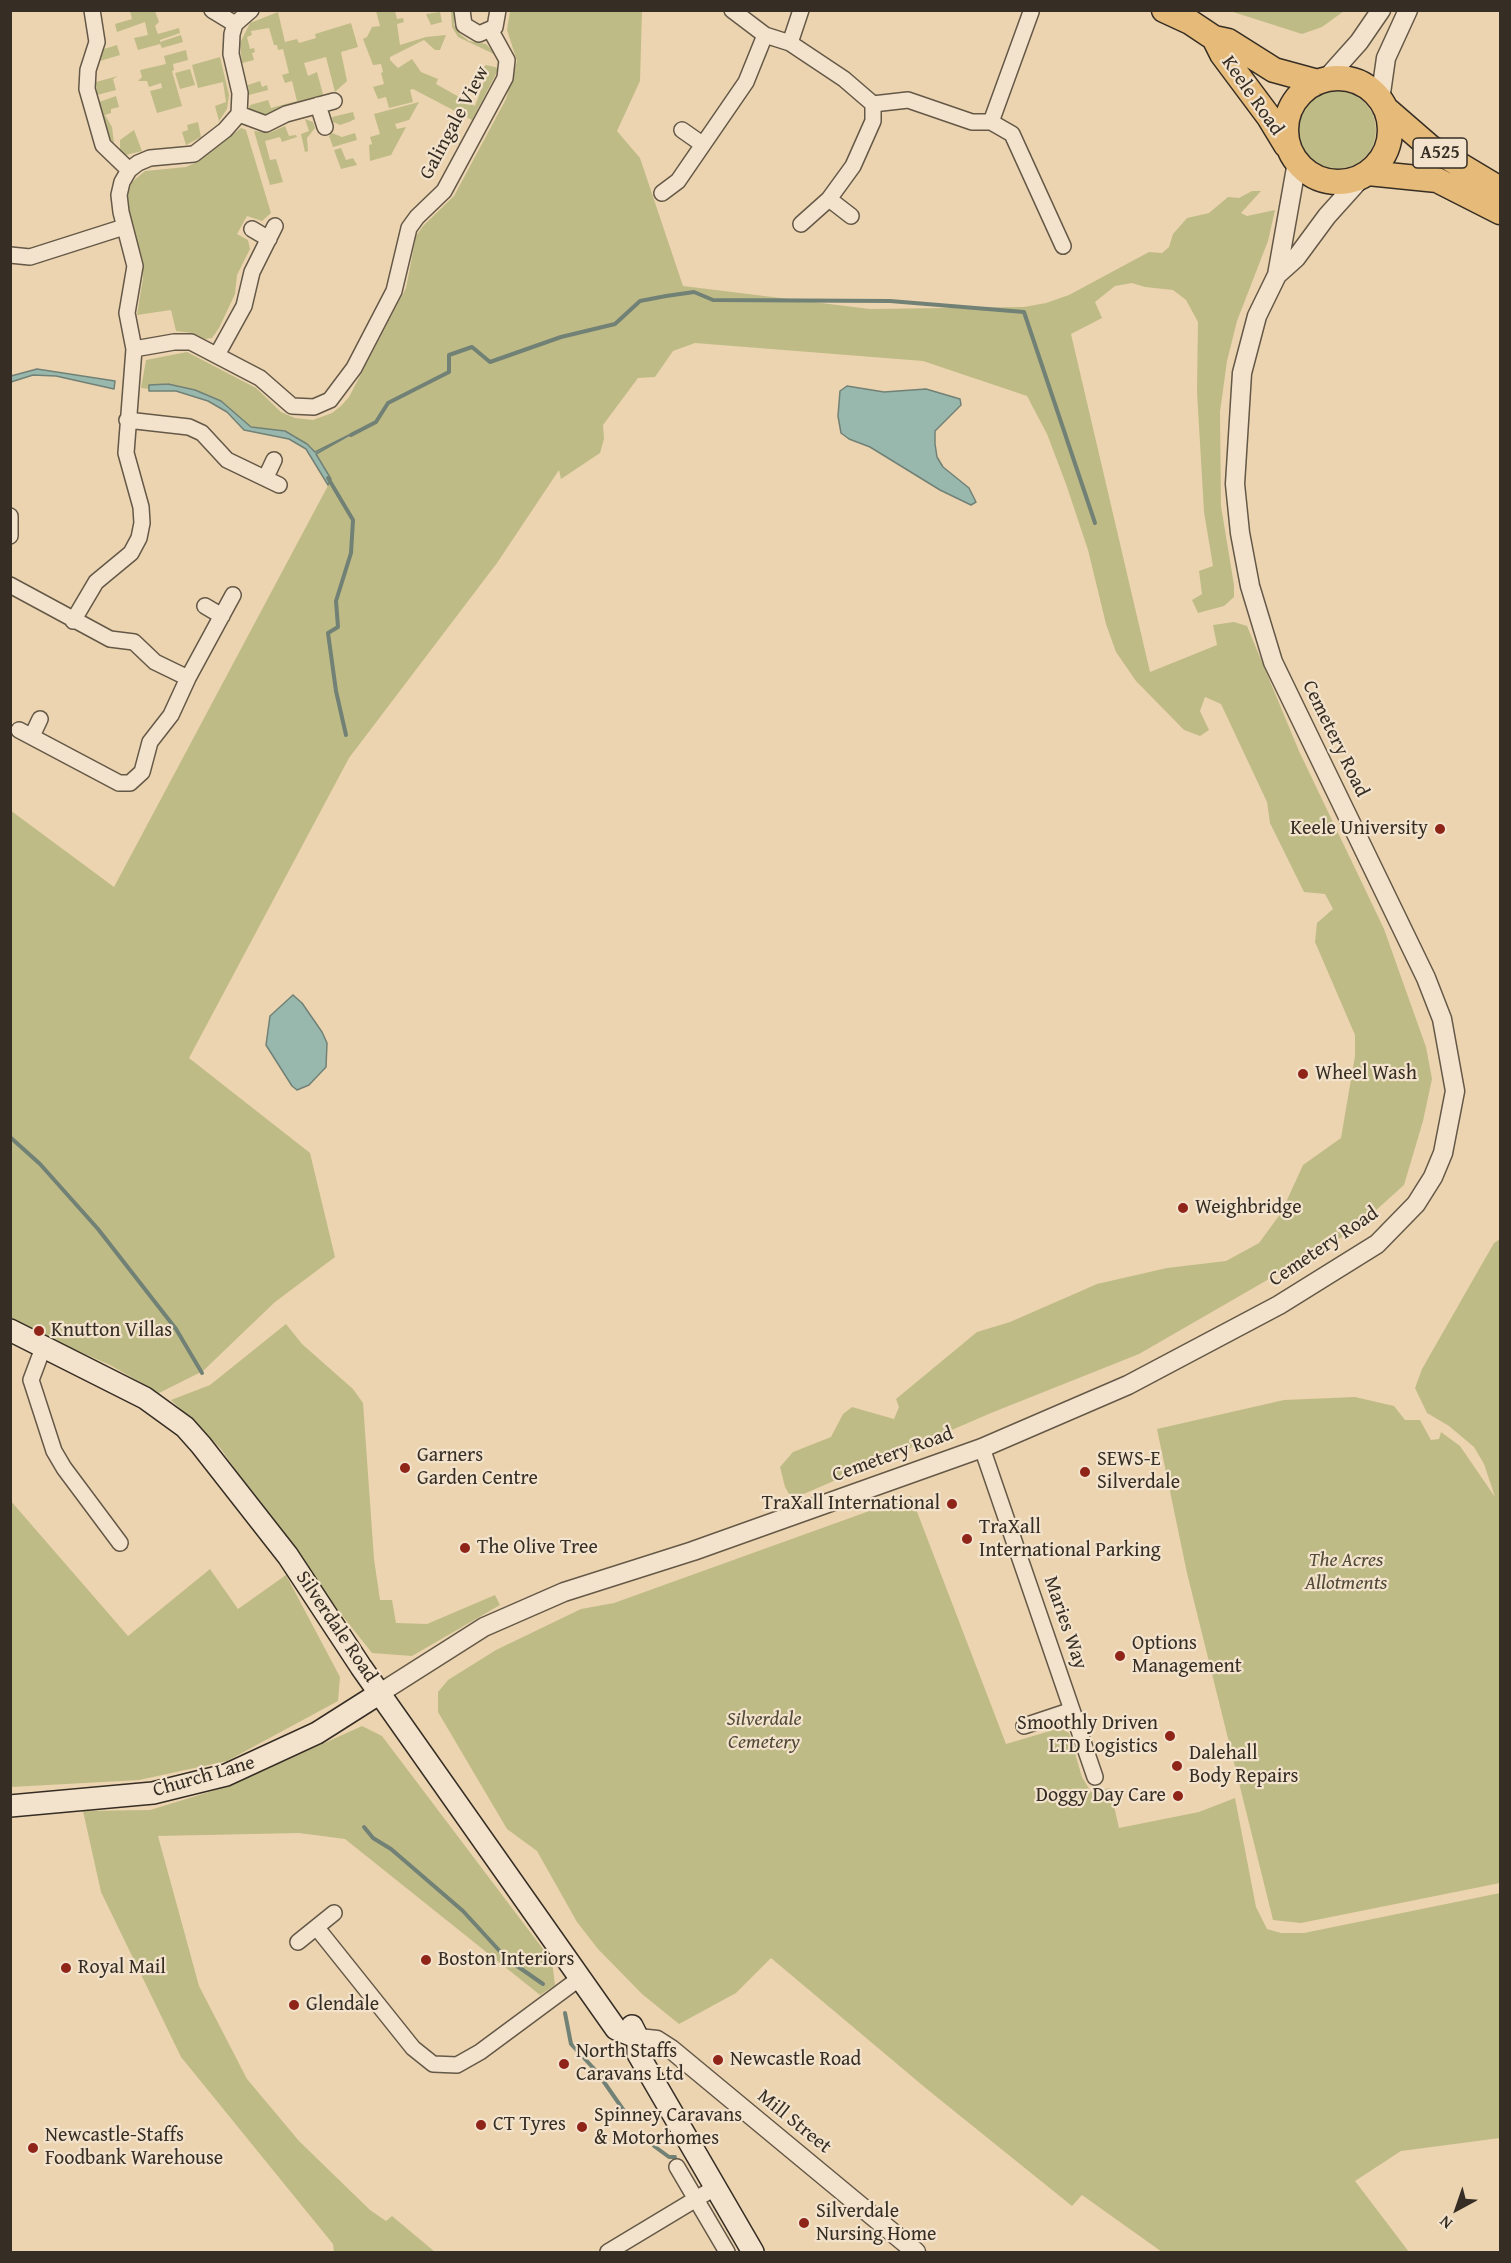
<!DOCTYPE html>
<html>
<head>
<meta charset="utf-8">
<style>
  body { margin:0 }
  #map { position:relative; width:1511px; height:2263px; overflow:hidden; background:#ecd4b0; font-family:"Gentium Book Plus",serif }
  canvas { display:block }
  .frame { position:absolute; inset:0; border:12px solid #362e24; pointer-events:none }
  .north { position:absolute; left:1427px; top:2179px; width:60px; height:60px; -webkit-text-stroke:4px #f3e3cc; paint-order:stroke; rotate:220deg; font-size:16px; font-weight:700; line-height:24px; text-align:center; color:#362e24 }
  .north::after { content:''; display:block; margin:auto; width:21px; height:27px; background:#362e24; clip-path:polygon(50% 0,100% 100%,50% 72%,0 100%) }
</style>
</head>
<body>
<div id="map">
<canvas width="1511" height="2263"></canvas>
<div class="frame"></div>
<div class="north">N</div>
</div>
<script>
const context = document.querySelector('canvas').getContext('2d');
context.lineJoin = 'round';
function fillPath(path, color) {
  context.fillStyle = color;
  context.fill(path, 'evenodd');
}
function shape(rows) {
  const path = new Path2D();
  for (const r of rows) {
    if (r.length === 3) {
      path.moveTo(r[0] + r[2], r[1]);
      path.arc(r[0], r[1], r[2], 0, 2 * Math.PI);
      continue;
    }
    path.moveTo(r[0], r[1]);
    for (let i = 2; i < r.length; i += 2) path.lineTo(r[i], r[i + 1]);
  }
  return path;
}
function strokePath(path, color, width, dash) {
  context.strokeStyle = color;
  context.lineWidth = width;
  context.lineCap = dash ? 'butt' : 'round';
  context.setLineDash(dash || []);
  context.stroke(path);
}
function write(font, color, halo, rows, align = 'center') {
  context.font = font + ' "Gentium Book Plus",serif';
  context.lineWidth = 4.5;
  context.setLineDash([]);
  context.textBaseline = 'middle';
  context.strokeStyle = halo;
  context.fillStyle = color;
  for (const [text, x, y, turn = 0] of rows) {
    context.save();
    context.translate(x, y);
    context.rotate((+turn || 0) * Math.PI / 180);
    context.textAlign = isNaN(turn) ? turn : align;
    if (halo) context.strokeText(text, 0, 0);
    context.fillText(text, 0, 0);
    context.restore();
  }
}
const green = shape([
  [130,11,155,11,159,22,155,26,158,34,179,28,180,33,160,40,160,42,181,35,183,42,162,48,160,44,138,50,134,38,148,35,145,22,117,32,115,24,132,19],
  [376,11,395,11,397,19,403,18,404,22,397,24,400,45,426,37,446,35,440,50,435,50,424,40,390,57,390,60,398,68,412,59,421,72,438,79,436,84,475,106,485,79,477,75,479,72,486,65,499,68,472,120,413,89,410,90,413,102,389,108,386,97,378,99,373,87,384,84,381,73,383,72,381,64,373,65,363,39,367,37,372,27,380,26],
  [451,11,454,11,454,25,460,34,469,41,486,44,496,55,458,37,452,27],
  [510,11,642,11,640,81,617,131,640,158,683,286,870,309,1024,307,1046,303,1069,295,1149,252,1162,253,1169,247,1173,234,1187,218,1209,213,1228,197,1239,198,1252,191,1261,191,1241,213,1247,216,1275,210,1268,241,1237,321,1227,361,1220,412,1221,506,1234,585,1234,597,1224,606,1198,613,1192,600,1202,594,1199,571,1213,566,1204,512,1197,392,1198,322,1186,300,1173,290,1145,287,1132,283,1115,286,1095,302,1102,318,1071,334,1150,672,1217,645,1213,625,1234,622,1247,626,1299,751,1384,929,1426,1047,1432,1079,1423,1121,1404,1185,1354,1230,1139,1354,991,1413,792,1499,785,1487,780,1467,793,1452,831,1437,843,1414,852,1407,894,1419,899,1407,896,1399,977,1332,1010,1322,1097,1284,1167,1268,1226,1261,1259,1243,1281,1213,1303,1165,1341,1138,1355,1056,1355,1035,1315,942,1317,923,1333,909,1325,894,1304,892,1270,823,1267,802,1221,704,1205,697,1200,711,1209,730,1200,736,1184,730,1136,681,1116,652,1106,624,1088,550,1066,484,1047,434,1027,396,923,361,695,343,673,351,655,377,638,378,603,425,604,439,600,453,561,479,559,470,497,563,349,758,189,1058,310,1153,335,1257,275,1302,203,1371,159,1393,110,1365,48,1338,11,1318,10,810,114,887,331,480,315,453,295,436,270,429,251,427,209,395,149,385,149,389,141,388,146,360,187,352,256,388,281,412,295,418,313,420,332,413,341,406,349,397,406,288,416,236,423,226,454,196,506,99,517,61,507,30],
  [1230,11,1344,11,1322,27,1302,34],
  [278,12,285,42,297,39,299,43,316,38,315,34,351,23,358,47,341,52,347,81,335,92,326,57,304,63,308,76,317,72,324,98,269,117,248,112,250,105,268,100,271,108,297,101,292,81,285,83,282,75,289,73,283,49,278,50,277,45,274,45,269,28,251,31,252,35,247,37,250,49,254,48,255,52,252,53,254,60,242,63,240,43,250,23],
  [440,12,442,22,431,25,426,14],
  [117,45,120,55,100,61,104,49],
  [186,50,188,60,173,64,174,70,172,71,182,106,157,113,150,91,162,88,161,83,149,87,147,81,138,81,142,77,140,70,166,64,164,56],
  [220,57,229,95,227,109,219,121,215,106,226,102,223,82,198,88,192,65],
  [190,69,195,85,180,89,175,73],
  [118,76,113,79,116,90,97,95,96,82],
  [260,81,262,87,267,85,268,90,249,95,248,85],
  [1337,130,39],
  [116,96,119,107,111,109,111,113,105,115,112,127,114,143,110,139,99,102],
  [419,102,409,120,395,124,397,129,406,127,391,155,370,161,369,145,372,144,370,137,380,134,374,114],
  [353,112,355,119,349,122,340,125,333,122,332,117],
  [305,119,313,122,315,128,307,138,308,151,305,152,301,134,309,131],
  [198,122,201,137,186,145,182,132,188,130,187,125],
  [285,126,289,136,296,135,297,137,282,142,280,137,265,141,270,160,276,159,283,182,270,185,254,131,269,133],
  [241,128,246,130,271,213,262,221,247,216,237,234,248,240,250,249,237,275,235,294,219,328,212,338,205,339,192,333,176,331,171,310,137,315,143,278,143,261,128,211,128,190,132,182,145,171,186,167,199,161],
  [134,130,142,151,126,155,120,150,120,140],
  [332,133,342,137,355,133,357,140,333,147,329,136],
  [341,148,346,160,353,158,357,165,341,169,334,150],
  [1500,1239,1500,1883,1301,1923,1273,1920,1187,1573,1157,1429,1284,1400,1355,1397,1394,1406,1405,1420,1420,1420,1431,1440,1439,1439,1441,1432,1460,1446,1495,1497,1484,1464,1474,1447,1449,1426,1427,1413,1415,1388,1422,1369,1494,1243],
  [286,1324,302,1344,353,1389,363,1403,374,1559,380,1600,392,1600,396,1623,427,1624,495,1595,500,1605,412,1656,372,1653,299,1561,221,1449,171,1400,210,1385],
  [911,1496,1006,1744,1060,1728,1069,1733,1082,1777,1091,1792,1110,1788,1119,1828,1199,1812,1235,1798,1256,1907,1267,1929,1281,1933,1304,1933,1500,1893,1500,2138,1401,2151,1355,2181,1409,2252,1162,2252,1082,2195,1072,2206,928,2090,771,1958,736,1993,679,2024,642,1994,598,1949,577,1922,537,1851,507,1829,438,1712,438,1692,448,1680,496,1650,581,1609,614,1603],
  [10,1500,128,1636,210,1569,238,1609,286,1575,340,1677,338,1701,227,1761,139,1780,11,1787],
  [362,1726,382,1736,552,1961,555,1985,540,1995,345,1839,299,1833,158,1836,199,1986,247,2079,299,2141,370,2210,386,2221,392,2216,435,2252,334,2252,333,2244,181,2057,101,1892,83,1811,150,1810,232,1785]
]);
const water = shape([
  [37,369,115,381,114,389,56,376,33,375,11,382,11,376,37,369],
  [168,384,195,390,221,401,251,427,285,431,307,444,315,452,355,432,316,454,331,479,328,485,306,449,289,439,244,430,227,412,208,401,176,391,149,391,149,385,168,384],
  [847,386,884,392,926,389,960,399,961,405,935,431,935,444,937,457,943,467,969,488,976,502,971,505,940,490,870,447,849,439,841,433,838,416,840,391,847,386],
  [293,995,302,1003,322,1032,327,1043,326,1067,309,1085,297,1090,292,1086,266,1045,270,1016,293,995]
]);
const stream = shape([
  [351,435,376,422,388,403,449,372,449,355,472,347,490,362,561,337,615,324,640,301,666,296,694,292,713,300,890,301,1024,312,1095,523],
  [328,478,353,520,351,553,336,601,338,627,328,633,336,691,346,735],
  [10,1137,40,1164,98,1229,176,1329,202,1373],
  [364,1827,373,1838,391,1849,463,1911,507,1959,543,1984],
  [565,2013,571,2044,597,2072,629,2118],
  [654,2146,669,2157,675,2157]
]);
const minor = shape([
  [92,10,97,42,88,70,87,89,103,145,129,170],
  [212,10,235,24],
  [462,10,464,25,479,34,495,27,498,10],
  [732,10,765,35,790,43,844,79,873,104],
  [790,43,801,10],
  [873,104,908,100,972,122,991,122,1012,134,1063,246],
  [318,105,325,127],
  [239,114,266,124,286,114,334,101],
  [991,122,1031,12],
  [682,130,702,144],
  [662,193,678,181,746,82,765,35],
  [829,199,851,216],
  [801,224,829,199,853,166,873,121,873,104],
  [252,229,269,239],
  [10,255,30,257,124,227],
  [134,349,174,342,191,342,260,378,292,406,314,407,330,400,354,368,394,291,409,228,417,217,444,191,505,78,507,60,491,31],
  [217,355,244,306,252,272,275,226],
  [127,420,189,427,202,433,227,460,279,485],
  [266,477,274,460],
  [10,516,10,536],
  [10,585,110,639,134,642,155,662,188,678],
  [205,606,222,616],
  [73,621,96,582,131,553,139,538,142,523,141,507,126,453,134,349,127,313,135,266,121,212,119,195,122,182,129,170,138,163,150,158,194,154,225,130,239,114,240,93,231,54,232,34,235,24,251,10],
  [19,730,119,783,130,783,142,772,150,742,171,715,188,678,233,595],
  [32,736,40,719],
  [43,1348,31,1380,54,1451,64,1468,120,1543],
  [982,1448,1095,1777],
  [1024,1726,1072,1710],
  [317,1928,413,2048,433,2064,457,2065,480,2052,580,1978],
  [298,1942,334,1913],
  [677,2167,727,2252],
  [608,2252,716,2187]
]);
const tertiary = shape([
  [1325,80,1359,42,1381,10],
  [1380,100,1386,58,1408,10],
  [1277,275,1296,258,1327,216,1363,176],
  [380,1693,484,1627,564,1592,693,1551,982,1448,1128,1385,1279,1305,1377,1244,1416,1204,1433,1177,1443,1153,1455,1091,1442,1019,1426,978,1273,662,1250,586,1240,533,1235,484,1242,373,1257,316,1277,275,1297,162],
  [638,2038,657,2040,671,2049,916,2252]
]);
const secondary = shape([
  [10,1330,145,1398,185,1427,201,1445,288,1556,361,1667,616,2029,638,2038],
  [10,1806,153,1793,226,1775,317,1733,380,1693],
  [632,2026,638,2038,638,2054,753,2252]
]);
const primary = shape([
  [1164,10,1190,22,1214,38,1228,41,1274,70,1318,82],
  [1214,38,1222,54,1269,117,1286,145],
  [1338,130,52],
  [1385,108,1430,147,1500,189],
  [1368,173,1437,180,1500,212]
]);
const markers = [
  [1440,829,6,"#8f2418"],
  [1303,1074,6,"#8f2418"],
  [1183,1208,6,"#8f2418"],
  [39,1331,6,"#8f2418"],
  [405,1468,6,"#8f2418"],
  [1085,1472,6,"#8f2418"],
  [952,1504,6,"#8f2418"],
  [967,1539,6,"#8f2418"],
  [465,1548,6,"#8f2418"],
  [1120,1656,6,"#8f2418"],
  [1170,1736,6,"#8f2418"],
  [1177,1766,6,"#8f2418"],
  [1178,1796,6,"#8f2418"],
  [426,1960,6,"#8f2418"],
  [66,1968,6,"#8f2418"],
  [294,2005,6,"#8f2418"],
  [718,2060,6,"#8f2418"],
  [564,2064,6,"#8f2418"],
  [481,2125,6,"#8f2418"],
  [582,2127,6,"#8f2418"],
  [33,2148,6,"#8f2418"],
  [804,2223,6,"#8f2418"]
];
const shields = [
  [1440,153,54]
];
const shieldNames = [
  ["A525",1440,153]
];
const streetNames = [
  ["Keele Road",1252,96,55],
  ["Galingale View",455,123,-62],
  ["Cemetery Road",1335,739,64],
  ["Cemetery Road",1324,1247,-34],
  ["Cemetery Road",893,1455,-20],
  ["Maries Way",1065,1623,71],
  ["Silverdale Road",336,1627,56],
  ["Church Lane",204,1777,-16],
  ["Mill Street",794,2122,39]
];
const poiNames = [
  ["Keele University",1428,829,"right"],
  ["Wheel Wash",1315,1074],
  ["Weighbridge",1195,1208],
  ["Knutton Villas",51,1331],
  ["Garners",417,1456],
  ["Garden Centre",417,1479],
  ["SEWS-E",1097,1460],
  ["Silverdale",1097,1483],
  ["TraXall International",940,1504,"right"],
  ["TraXall",979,1528],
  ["International Parking",979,1551],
  ["The Olive Tree",477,1548],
  ["Options",1132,1644],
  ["Management",1132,1667],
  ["Smoothly Driven",1158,1724,"right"],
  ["LTD Logistics",1158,1747,"right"],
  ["Dalehall",1189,1754],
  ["Body Repairs",1189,1777],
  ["Doggy Day Care",1166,1796,"right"],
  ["Boston Interiors",438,1960],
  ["Royal Mail",78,1968],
  ["Glendale",306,2005],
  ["North Staffs",576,2052],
  ["Caravans Ltd",576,2075],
  ["Newcastle Road",730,2060],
  ["Spinney Caravans",594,2116],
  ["& Motorhomes",594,2139],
  ["CT Tyres",493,2125],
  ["Newcastle-Staffs",45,2136],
  ["Foodbank Warehouse",45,2159],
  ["Silverdale",816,2212],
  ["Nursing Home",816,2235]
];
const parkNames = [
  ["The Acres",1346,1561],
  ["Allotments",1346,1584],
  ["Silverdale",764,1720],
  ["Cemetery",764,1743]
];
fillPath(green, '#bfbb86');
fillPath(water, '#99b8ad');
strokePath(water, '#718176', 1.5);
strokePath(stream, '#718176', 4);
strokePath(minor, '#645847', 18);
strokePath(tertiary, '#645847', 21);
strokePath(secondary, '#362e24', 24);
strokePath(primary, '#362e24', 27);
strokePath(minor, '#f3e3cc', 15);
strokePath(tertiary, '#f3e3cc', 18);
strokePath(secondary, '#f3e3cc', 21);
strokePath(primary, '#e6ba78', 24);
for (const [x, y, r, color] of markers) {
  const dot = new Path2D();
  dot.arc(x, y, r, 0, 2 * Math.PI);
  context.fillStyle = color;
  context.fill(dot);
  strokePath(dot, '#f3e3cc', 2);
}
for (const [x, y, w] of shields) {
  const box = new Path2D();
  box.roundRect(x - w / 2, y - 15, w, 30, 4.5);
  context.fillStyle = '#f3e3cc';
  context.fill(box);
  strokePath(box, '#362e24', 1.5);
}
write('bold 18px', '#362e24', null, shieldNames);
write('20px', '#362e24', '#f3e3cc', streetNames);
write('20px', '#362e24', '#f3e3cc', poiNames, 'left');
write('italic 20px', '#514a38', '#f3e3cc', parkNames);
</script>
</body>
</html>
